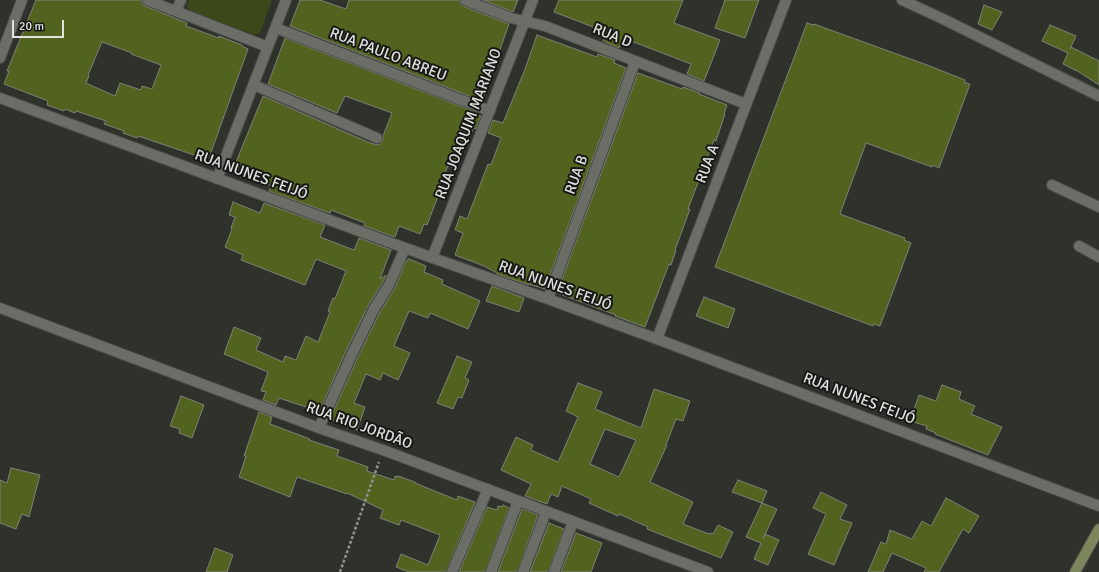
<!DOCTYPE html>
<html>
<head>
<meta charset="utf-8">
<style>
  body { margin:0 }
  #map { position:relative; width:1099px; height:572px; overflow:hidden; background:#2f312b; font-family:Signika,sans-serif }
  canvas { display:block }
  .scale { position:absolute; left:12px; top:20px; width:52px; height:18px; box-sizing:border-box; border:2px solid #e1e2df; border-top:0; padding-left:5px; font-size:12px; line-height:14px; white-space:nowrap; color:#e1e2df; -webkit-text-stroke:3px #181916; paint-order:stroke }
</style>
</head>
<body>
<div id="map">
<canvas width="1099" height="572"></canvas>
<div class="scale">20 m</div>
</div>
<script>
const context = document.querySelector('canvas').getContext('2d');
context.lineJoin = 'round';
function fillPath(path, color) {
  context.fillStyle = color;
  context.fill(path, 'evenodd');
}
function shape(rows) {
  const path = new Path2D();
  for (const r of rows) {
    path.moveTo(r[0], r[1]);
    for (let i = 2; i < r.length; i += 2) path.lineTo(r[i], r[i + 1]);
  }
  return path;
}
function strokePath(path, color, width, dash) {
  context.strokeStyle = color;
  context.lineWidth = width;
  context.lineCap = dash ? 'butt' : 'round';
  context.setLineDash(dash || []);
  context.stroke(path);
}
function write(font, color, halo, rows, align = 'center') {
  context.font = font + ' Signika,sans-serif';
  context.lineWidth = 4;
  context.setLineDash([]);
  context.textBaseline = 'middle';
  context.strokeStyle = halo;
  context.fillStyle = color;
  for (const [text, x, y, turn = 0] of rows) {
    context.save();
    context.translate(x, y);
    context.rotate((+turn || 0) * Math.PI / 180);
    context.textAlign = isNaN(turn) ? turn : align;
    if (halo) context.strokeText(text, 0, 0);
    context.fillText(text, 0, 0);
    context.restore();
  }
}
const green = shape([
  [189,0,272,0,260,33,254,35,190,11,188,8,187,4]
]);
const building = shape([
  [36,0,141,0,142,4,145,6,187,23,186,26,219,38,219,36,242,45,242,46,248,49,209,158,203,158,138,136,137,138,123,133,124,131,104,124,106,121,76,111,75,113,65,109,64,111,47,105,48,101,4,84,9,71,7,71,36,0],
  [102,42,132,53,131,54,161,65,152,89,142,86,141,90,120,83,115,96,86,83,89,76,88,75,102,42],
  [300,0,320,0,346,9,349,0,459,0,460,4,463,6,509,24,482,101,290,26,300,0],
  [483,0,518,0,513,12,483,0],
  [559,0,683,0,674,23,720,40,704,81,687,74,691,64,623,38,619,48,603,41,606,32,554,12,559,0],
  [725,0,759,0,745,38,715,28,725,0],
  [984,5,1002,12,992,30,978,24,984,5],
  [807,23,813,25,814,24,927,65,965,80,964,82,970,84,939,168,933,165,932,167,866,143,840,214,905,238,904,240,911,243,880,326,874,324,873,326,715,267,807,23],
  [1050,25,1076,36,1070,49,1071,47,1099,61,1099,85,1079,72,1063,64,1068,53,1042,41,1050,25],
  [537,35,597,57,598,54,615,60,614,63,626,68,545,289,529,284,529,285,497,274,497,273,484,266,455,255,463,233,455,230,460,216,467,219,488,164,491,165,501,138,488,133,493,120,503,123,525,69,537,35],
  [285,38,478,113,477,115,481,116,476,129,473,128,471,134,468,133,454,168,448,166,436,195,438,196,427,225,424,224,420,234,399,226,395,237,364,226,365,223,331,210,330,213,269,191,271,186,247,176,248,174,234,167,263,96,370,143,379,145,383,140,383,136,392,113,345,96,337,113,268,84,285,38],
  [638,73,682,89,683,87,700,93,699,94,727,105,724,114,725,114,716,141,714,140,688,209,690,209,675,250,676,250,671,265,669,264,645,327,615,316,616,315,557,293,638,73],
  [233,202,260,213,264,203,325,225,320,237,354,250,359,238,391,250,380,279,386,275,383,282,368,306,345,353,318,415,311,412,312,409,279,398,276,405,263,400,266,392,261,391,268,372,224,354,234,327,261,338,256,350,283,362,285,356,296,360,306,336,318,342,330,312,328,311,333,298,335,299,346,271,316,259,305,285,241,260,243,255,225,247,232,229,231,228,235,217,229,215,233,202],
  [409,259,426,266,424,272,443,280,442,284,480,301,468,329,430,313,428,318,409,311,394,346,410,353,398,380,383,373,380,380,366,374,354,403,365,407,357,430,330,419,357,359,380,312,395,288,406,261,409,259],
  [492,286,524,298,519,312,486,301,492,286],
  [704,297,735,309,728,328,696,316,704,297],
  [457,356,472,362,465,378,469,380,462,398,458,397,453,409,437,403,457,356],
  [578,383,602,392,595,409,641,428,654,389,690,401,683,421,676,419,666,445,667,445,650,482,693,502,683,524,709,534,709,533,713,534,718,525,733,532,721,558,647,529,648,527,619,514,618,516,589,503,591,499,562,486,558,497,551,494,547,504,525,496,531,484,501,470,516,437,533,445,531,450,558,462,578,417,566,411,578,383],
  [605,429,636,440,619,477,590,464,605,429],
  [942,385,961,392,959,399,975,406,971,414,1002,427,988,455,935,434,936,433,926,429,927,426,910,421,919,395,936,401,942,385],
  [181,396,204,405,192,438,179,433,180,429,170,426,181,396],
  [259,412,272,417,270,424,310,439,309,440,339,450,337,456,368,467,367,471,394,480,395,476,398,477,398,476,415,482,415,483,457,500,458,496,475,502,446,572,409,572,396,567,401,554,428,565,440,535,401,520,399,525,380,518,383,510,347,493,347,494,297,477,290,497,239,477,246,456,244,456,259,412],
  [11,468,40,475,29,517,22,514,16,529,0,523,0,480,7,483,11,468],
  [738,480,767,491,762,503,777,509,763,539,765,534,779,540,768,565,754,559,761,543,746,537,762,503,732,492,738,480],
  [821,492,847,505,840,519,852,523,834,565,808,554,826,514,813,508,821,492],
  [946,498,979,516,969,533,963,529,939,572,924,572,926,568,892,553,883,572,868,572,881,542,886,544,890,530,912,539,922,521,931,526,946,498],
  [503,505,509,508,485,572,459,572,487,507,497,510,498,506,502,507,503,505],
  [522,509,538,515,517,572,498,572,522,509],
  [549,523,564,529,548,572,530,572,549,523],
  [576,533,602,543,591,572,561,572,576,533],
  [215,548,233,555,227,572,206,572,215,548]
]);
const path = shape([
  [340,572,379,462]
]);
const lane = shape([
  [1052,185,1099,207],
  [1079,246,1099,257],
  [452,572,488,489],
  [491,572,518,501],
  [523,572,546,512],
  [554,572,573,522]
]);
const street = shape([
  [147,0,268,47],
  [465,0,511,18,545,26,746,104],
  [902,0,941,18,1099,96],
  [176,11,181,0],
  [276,28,490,111],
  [0,58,22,0],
  [254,85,377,138],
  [0,98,405,248,548,299,657,339,1099,506],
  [217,179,286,0],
  [432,258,533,0],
  [548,299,635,62],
  [0,308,319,428,383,450,708,572],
  [657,339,786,0],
  [319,428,351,356,374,309,389,285,405,248]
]);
const secondary = shape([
  [1075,572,1099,529]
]);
const streetNames = [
  ["RUA D",612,36,22],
  ["RUA PAULO ABREU",388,55,21],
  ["RUA JOAQUIM MARIANO",469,124,-69],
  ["RUA A",708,164,-69],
  ["RUA NUNES FEIJÓ",251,175,20],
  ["RUA B",577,175,-70],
  ["RUA NUNES FEIJÓ",555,286,20],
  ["RUA NUNES FEIJÓ",859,399,21],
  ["RUA RIO JORDÃO",359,426,20]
];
fillPath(green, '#3b4819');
fillPath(building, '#51631f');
strokePath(building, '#7e8079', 1);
strokePath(lane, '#4c4d49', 12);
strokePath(street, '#4c4d49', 12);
strokePath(secondary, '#4c4d49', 12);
strokePath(path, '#90928d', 2.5, [3, 2]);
strokePath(lane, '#6b6d67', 10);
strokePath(street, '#6b6d67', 10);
strokePath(secondary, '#7b865c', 10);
write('15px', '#e1e2df', '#181916', streetNames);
</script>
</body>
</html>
